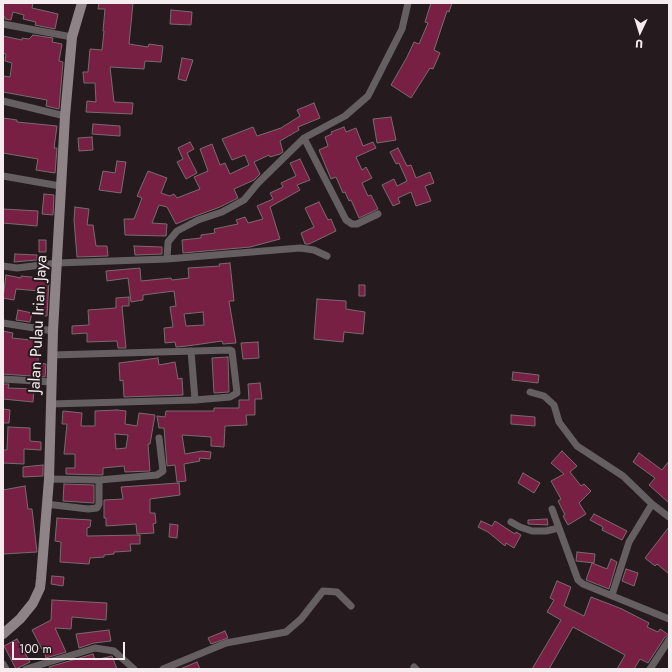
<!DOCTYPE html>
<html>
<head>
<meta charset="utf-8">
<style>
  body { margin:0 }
  #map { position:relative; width:672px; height:672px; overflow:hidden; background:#251a1d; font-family:Jost,sans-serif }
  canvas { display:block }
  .frame { position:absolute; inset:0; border:4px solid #f4ecee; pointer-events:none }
  .north { position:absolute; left:620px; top:12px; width:40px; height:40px; -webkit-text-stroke:3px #251a1d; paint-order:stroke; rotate:184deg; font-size:11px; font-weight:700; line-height:16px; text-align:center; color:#f4ecee }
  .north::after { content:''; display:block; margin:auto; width:14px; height:18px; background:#f4ecee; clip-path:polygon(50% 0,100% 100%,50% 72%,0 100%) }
  .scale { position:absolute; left:12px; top:642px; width:113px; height:18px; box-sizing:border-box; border:2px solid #f4ecee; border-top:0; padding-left:5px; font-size:12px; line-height:14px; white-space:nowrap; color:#f4ecee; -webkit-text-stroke:3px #251a1d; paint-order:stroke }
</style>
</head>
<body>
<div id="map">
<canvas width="672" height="672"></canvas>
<div class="frame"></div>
<div class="north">U</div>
<div class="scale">100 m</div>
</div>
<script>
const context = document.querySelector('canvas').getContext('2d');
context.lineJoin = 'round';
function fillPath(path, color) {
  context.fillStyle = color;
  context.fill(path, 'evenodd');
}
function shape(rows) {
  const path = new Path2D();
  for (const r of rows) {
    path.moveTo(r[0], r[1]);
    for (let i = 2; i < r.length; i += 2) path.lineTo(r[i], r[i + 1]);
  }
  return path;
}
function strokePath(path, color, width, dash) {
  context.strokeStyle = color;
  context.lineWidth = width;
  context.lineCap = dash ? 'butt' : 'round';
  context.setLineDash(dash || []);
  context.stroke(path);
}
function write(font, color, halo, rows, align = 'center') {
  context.font = font + ' Jost,sans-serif';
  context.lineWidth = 4;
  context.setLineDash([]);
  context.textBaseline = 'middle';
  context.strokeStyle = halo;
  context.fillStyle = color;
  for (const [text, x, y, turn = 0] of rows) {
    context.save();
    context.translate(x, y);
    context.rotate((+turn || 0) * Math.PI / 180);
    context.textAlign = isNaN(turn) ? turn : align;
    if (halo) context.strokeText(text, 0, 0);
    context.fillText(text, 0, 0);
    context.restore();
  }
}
const building = shape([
  [3,3,33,3,32,8,58,14,55,29,35,25,36,22,23,19,24,15,13,12,11,20,5,19,5,17,3,17,3,3],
  [99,3,133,3,129,44,148,47,149,44,163,46,161,62,145,61,144,69,110,67,114,102,133,103,132,114,86,112,87,101,96,102,95,83,84,83,83,72,88,72,90,49,102,50,104,31,103,31,105,9,98,9,99,3],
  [431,3,452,3,449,12,447,11,434,50,440,53,433,69,430,68,411,98,391,85,407,57,414,42,419,44,428,23,425,22,431,3],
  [171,10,192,12,191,25,170,24,171,10],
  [33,35,53,38,52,42,62,44,59,61,63,62,59,109,46,106,47,100,3,92,3,76,10,77,12,63,5,61,6,54,3,53,3,36,22,40,22,38,29,39,33,35],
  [182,58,193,60,186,81,178,79,182,58],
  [314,103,320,118,298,127,299,130,280,141,283,152,280,154,270,157,269,155,254,162,260,174,254,180,234,189,238,198,220,207,190,218,176,224,167,207,159,205,152,223,167,224,166,236,125,235,124,219,134,219,142,198,137,196,148,171,167,178,161,193,170,196,174,194,177,198,200,189,194,177,208,171,200,149,212,144,220,165,225,163,230,174,249,165,245,155,232,160,222,139,253,127,257,136,281,128,300,116,297,110,314,103],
  [391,117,396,140,377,143,373,119,391,117],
  [3,118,17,120,17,122,57,126,54,148,57,148,55,173,36,170,38,159,3,153,3,118],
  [93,124,120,126,120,136,92,134,93,124],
  [344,127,346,132,356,128,363,146,373,142,376,148,356,157,362,170,366,167,372,178,362,183,368,196,371,195,378,209,359,218,351,200,349,201,345,192,343,193,336,177,331,179,319,150,328,146,325,137,332,134,331,132,344,127],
  [92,137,93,150,79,151,78,138,92,137],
  [190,142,194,149,187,153,197,173,186,179,177,162,183,159,178,148,190,142],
  [398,148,407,166,411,165,416,178,430,172,434,183,425,186,431,201,416,206,411,192,398,198,400,203,393,206,382,185,394,179,397,186,407,181,399,163,396,164,390,152,398,148],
  [300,159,310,180,297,185,300,190,270,207,280,239,250,247,183,253,182,240,201,238,201,235,215,233,214,229,238,224,236,220,245,217,248,223,263,219,257,206,273,199,270,193,283,187,281,183,296,176,290,163,300,159],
  [117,161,126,162,121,193,99,190,103,171,115,173,117,161],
  [44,194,54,195,53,215,42,214,44,194],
  [319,202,328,220,331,219,336,231,309,244,305,244,301,233,314,227,305,208,319,202],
  [75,207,89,209,87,225,93,225,96,246,107,246,108,256,77,257,74,220,75,207],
  [3,209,38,211,37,226,3,223,3,209],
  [39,240,46,240,46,252,39,252,39,240],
  [134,246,162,247,162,254,135,255,134,246],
  [15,254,37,255,37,260,14,262,15,254],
  [230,263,234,301,229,301,236,343,223,344,222,341,187,346,176,347,175,342,165,343,164,328,173,327,170,307,176,306,174,291,143,295,143,300,131,302,128,278,107,281,106,271,140,268,141,281,171,278,172,280,189,278,188,268,220,266,219,264,230,263],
  [203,312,204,325,186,326,184,314,203,312],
  [6,275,21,278,21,276,49,279,47,316,38,315,40,291,16,289,14,300,3,298,6,275],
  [359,285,365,285,365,296,359,296,359,285],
  [129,297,129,306,122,306,126,348,118,348,117,341,87,342,87,333,72,334,72,326,89,325,88,310,116,308,116,298,129,297],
  [317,299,346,301,346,309,365,312,363,334,344,332,343,342,314,339,317,299],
  [18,310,32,313,30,322,16,320,18,310],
  [3,331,13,333,12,338,39,341,38,363,46,364,45,377,3,374,3,331],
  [258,342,259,358,243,359,241,343,258,342],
  [228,357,229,392,214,393,212,358,228,357],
  [158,358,159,365,175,362,178,379,182,378,183,395,124,397,123,380,120,381,119,363,158,358],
  [513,372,539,375,538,383,512,380,513,372],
  [260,383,262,399,255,399,255,415,246,415,247,425,225,426,224,447,211,446,211,437,182,435,185,454,202,451,211,452,210,459,199,458,200,461,184,464,186,481,177,482,175,465,167,466,164,428,159,428,157,416,165,417,166,411,214,411,214,408,239,408,239,400,249,400,248,384,260,383],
  [3,384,9,384,8,388,34,389,33,402,3,399,3,384],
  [3,409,10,410,9,423,3,423,3,409],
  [117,410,126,411,125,424,137,426,139,413,155,415,150,444,148,444,150,471,125,472,124,466,103,468,103,475,66,474,66,468,75,468,75,454,64,454,67,424,62,424,63,411,82,413,81,426,95,426,95,411,117,410],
  [115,434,128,435,126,448,116,449,115,434],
  [511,415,535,417,535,426,511,424,511,415],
  [8,427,30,428,30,441,41,442,41,450,24,449,24,464,3,463,3,450,7,450,8,427],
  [562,451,577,466,570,472,581,486,584,484,591,491,579,503,586,514,568,525,563,516,565,515,558,501,561,499,551,481,564,474,551,463,562,451],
  [639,453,662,470,669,461,669,503,649,485,655,478,633,462,639,453],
  [43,465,43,476,23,477,23,467,43,465],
  [523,473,540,483,534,493,518,483,523,473],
  [179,483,180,495,150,499,150,513,155,513,156,523,153,524,154,533,137,534,136,524,106,526,106,518,104,518,104,500,123,499,121,487,179,483],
  [64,484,94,485,94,503,63,501,64,484],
  [25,486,28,509,32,509,37,552,3,554,3,490,25,486],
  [594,514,627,531,622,540,602,530,603,527,590,520,594,514],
  [57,518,91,520,90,527,87,528,87,536,140,535,140,544,130,544,131,551,114,552,114,554,104,555,104,557,90,558,89,564,60,562,61,542,55,541,57,518],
  [547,519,548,525,528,524,528,520,547,519],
  [481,521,492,526,495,521,515,534,516,532,521,535,514,548,506,543,505,546,488,532,478,527,481,521],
  [170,524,178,525,177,538,169,537,170,524],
  [669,527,669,574,657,564,655,566,645,558,669,527],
  [577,552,595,554,594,563,576,561,577,552],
  [611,559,617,562,609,589,586,580,592,563,607,569,611,559],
  [626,569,638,573,634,586,622,581,626,569],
  [52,576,64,577,63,586,51,584,52,576],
  [557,581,571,587,564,606,584,616,591,597,622,609,649,623,647,627,658,632,660,629,669,635,665,637,648,663,640,659,634,669,617,669,625,655,573,627,549,669,532,669,561,620,547,612,554,600,550,598,557,581],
  [52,600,107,603,106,620,72,617,71,629,55,628,66,652,46,658,44,650,43,651,32,630,51,620,52,600],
  [109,630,111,641,94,643,79,648,76,634,109,630],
  [225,631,228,638,211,644,208,638,225,631],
  [17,639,30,662,16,669,4,646,17,639],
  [93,654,95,660,112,656,117,669,50,669,49,667,93,654],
  [197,662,200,669,180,669,197,662]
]);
const street = shape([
  [3,24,72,37],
  [3,101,65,116],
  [304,138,346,220,352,224,357,224,378,214],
  [3,176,60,186],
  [167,259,300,248,314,250,327,256],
  [3,266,17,268,57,263,167,259,168,242,177,231,198,220,222,212,244,200,258,183,304,138,345,116,368,96,402,29,408,3],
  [3,323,53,331],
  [191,351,195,400],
  [3,379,51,382],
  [530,392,544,396,554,405,559,422,577,446,623,476,652,504,669,517],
  [50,404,195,400,230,397,237,393,232,351,230,350,52,355],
  [49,479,99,480,157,475,163,471,159,438],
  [46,504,88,509,97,508,99,504,99,480],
  [552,509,578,580,583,584,669,619],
  [511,522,520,527,532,531,546,531,559,528],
  [612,595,629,542,652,504],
  [3,664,6,669],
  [414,667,416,669],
  [26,669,95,648,114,651,134,669],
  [163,669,226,643,286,632,301,619,323,591,337,592,351,606],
  [650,669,669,640]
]);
const secondary = shape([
  [3,634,20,619,33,603,40,588,41,579,49,479,53,331,65,116,72,37,82,3]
]);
const streetNames = [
  ["Jalan Pulau Irian Jaya",39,324,-87]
];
fillPath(building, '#782043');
strokePath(building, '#796b6f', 1);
strokePath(street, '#655f61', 7);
strokePath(secondary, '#8e8487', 10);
write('16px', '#f4ecee', '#251a1d', streetNames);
</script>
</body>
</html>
